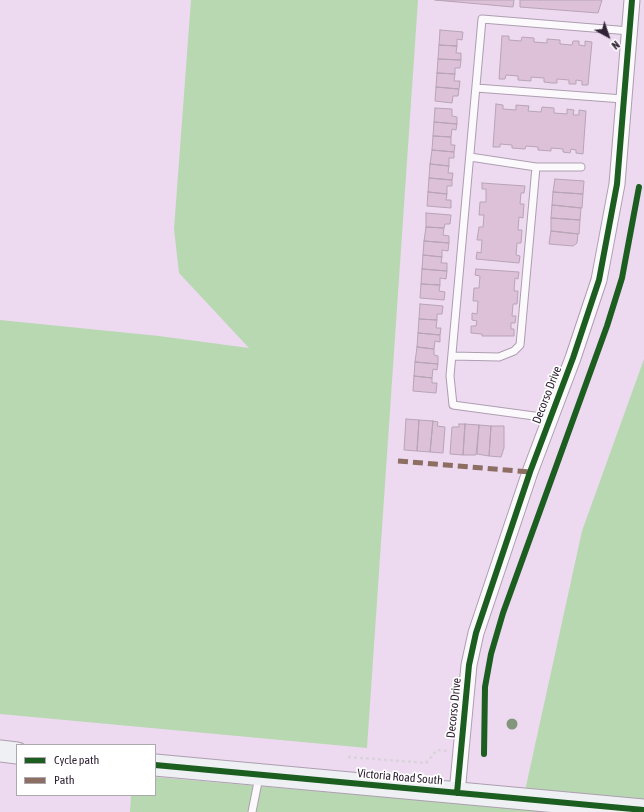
<!DOCTYPE html>
<html>
<head>
<meta charset="utf-8">
<style>
  body { margin:0 }
  #map { position:relative; width:644px; height:812px; overflow:hidden; background:#eddaf0; font-family:"Asap Condensed",sans-serif }
  canvas { display:block }
  .legend { position:absolute; left:16px; top:744px; width:140px; height:52px; box-sizing:border-box; background:#fff; border:1px solid #ada7ae; margin:0; padding:5px 7px; list-style:none; font-size:12px; color:#312235 }
  .legend li { display:flex; align-items:center; gap:8px; height:20px }
  .legend b { width:20px; border:1px solid #ada7ae }
  .north { position:absolute; left:588px; top:16px; width:40px; height:40px; -webkit-text-stroke:3px #fff; paint-order:stroke; rotate:140deg; font-size:11px; font-weight:700; line-height:16px; text-align:center; color:#312235 }
  .north::after { content:''; display:block; margin:auto; width:14px; height:18px; background:#312235; clip-path:polygon(50% 0,100% 100%,50% 72%,0 100%) }
</style>
</head>
<body>
<div id="map">
<canvas width="644" height="812"></canvas>
<ul class="legend">
<li><b style="height:5px;background:#1b5e20"></b>Cycle path</li>
<li><b style="height:5px;background:#8d6e63"></b>Path</li>
</ul>
<div class="north">N</div>
</div>
<script>
const context = document.querySelector('canvas').getContext('2d');
context.lineJoin = 'round';
function fillPath(path, color) {
  context.fillStyle = color;
  context.fill(path, 'evenodd');
}
function shape(rows) {
  const path = new Path2D();
  for (const r of rows) {
    path.moveTo(r[0], r[1]);
    for (let i = 2; i < r.length; i += 2) path.lineTo(r[i], r[i + 1]);
  }
  return path;
}
function strokePath(path, color, width, dash) {
  context.strokeStyle = color;
  context.lineWidth = width;
  context.lineCap = dash ? 'butt' : 'round';
  context.setLineDash(dash || []);
  context.stroke(path);
}
function write(font, color, halo, rows, align = 'center') {
  context.font = font + ' "Asap Condensed",sans-serif';
  context.lineWidth = 3.5;
  context.setLineDash([]);
  context.textBaseline = 'middle';
  context.strokeStyle = halo;
  context.fillStyle = color;
  for (const [text, x, y, turn = 0] of rows) {
    context.save();
    context.translate(x, y);
    context.rotate((+turn || 0) * Math.PI / 180);
    context.textAlign = isNaN(turn) ? turn : align;
    if (halo) context.strokeText(text, 0, 0);
    context.fillText(text, 0, 0);
    context.restore();
  }
}
const green = shape([
  [191,0,418,0,367,748,0,714,0,320,159,336,249,348,179,273,174,229],
  [644,359,644,812,130,812,131,795,155,795,155,777,521,809,582,531]
]);
const building = shape([
  [435,0,514,0,513,7,435,0],
  [520,0,602,0,598,13,520,7,520,0],
  [440,30,463,32,462,40,457,39,457,46,439,45,440,30],
  [502,36,509,36,509,40,521,41,522,37,534,38,534,42,547,43,547,39,560,40,560,44,572,45,573,41,579,41,579,45,585,46,585,41,592,42,588,85,582,85,582,81,576,80,576,84,569,84,569,80,557,79,557,83,552,83,544,82,544,78,531,77,531,81,518,80,518,76,506,75,505,79,499,79,502,36],
  [439,45,457,46,456,53,461,53,461,60,438,59,439,45],
  [438,59,461,60,460,68,455,68,455,74,437,73,438,59],
  [437,73,455,74,454,81,460,81,459,89,436,87,437,73],
  [436,87,459,89,458,96,453,96,452,103,435,101,436,87],
  [496,104,503,105,503,109,516,110,516,105,529,106,528,111,541,112,542,107,554,108,554,113,567,114,567,109,574,110,573,115,579,115,579,110,586,111,583,154,576,153,576,150,571,149,570,153,563,152,563,149,551,148,551,151,538,150,538,147,526,146,525,149,512,148,512,145,500,144,500,147,493,147,496,104],
  [435,108,452,109,452,116,457,117,457,124,434,122,435,108],
  [434,122,457,124,456,130,452,129,451,137,433,136,434,122],
  [433,136,451,137,451,145,455,145,454,152,432,150,433,136],
  [432,150,454,152,454,158,449,158,449,166,430,164,432,150],
  [430,164,449,166,448,173,453,173,452,180,429,178,430,164],
  [429,178,452,180,452,186,447,186,447,194,428,192,429,178],
  [555,179,584,181,583,194,553,192,555,179],
  [482,183,525,186,524,193,521,193,520,204,524,204,523,218,519,217,518,230,522,230,521,243,517,243,516,255,520,256,519,263,476,259,477,252,481,253,482,240,477,240,479,227,483,227,484,215,479,215,480,202,486,202,486,189,482,189,482,183],
  [428,192,447,194,446,200,451,200,451,208,427,206,428,192],
  [553,192,583,194,582,208,552,205,553,192],
  [552,205,581,208,580,220,551,218,552,205],
  [426,213,451,215,450,224,445,224,444,228,426,227,426,213],
  [551,218,580,220,579,234,551,231,551,218],
  [426,227,444,228,443,235,449,236,449,243,424,241,426,227],
  [551,231,578,234,577,243,573,246,549,244,551,231],
  [424,241,449,243,448,251,442,250,442,257,423,255,424,241],
  [423,255,442,257,441,263,447,263,447,271,422,269,423,255],
  [422,269,447,271,446,279,440,278,440,285,421,284,422,269],
  [476,269,519,272,518,279,515,278,514,291,518,291,517,304,513,304,512,316,516,316,515,323,511,323,511,329,514,329,514,336,482,336,482,334,471,333,471,326,476,326,477,321,472,320,472,313,477,314,478,301,473,301,474,288,479,288,480,276,475,275,476,269],
  [421,284,440,285,439,291,445,292,444,300,420,298,421,284],
  [420,304,443,306,442,314,437,314,437,320,419,319,420,304],
  [419,319,437,320,436,328,441,328,440,335,418,333,419,319],
  [418,333,440,335,440,342,435,341,434,349,417,347,418,333],
  [417,347,434,349,434,355,438,356,438,364,415,362,417,347],
  [415,362,438,364,437,370,433,369,432,378,414,376,415,362],
  [414,376,432,378,432,383,437,383,436,393,413,391,414,376],
  [406,419,419,420,417,451,404,450,406,419],
  [419,420,433,421,430,452,417,451,419,420],
  [433,421,438,422,437,426,445,427,443,453,430,452,433,421],
  [459,424,465,424,463,455,450,454,452,427,459,427,459,424],
  [465,424,479,425,476,455,463,455,465,424],
  [479,425,491,426,489,456,477,454,479,425],
  [491,426,504,426,504,448,501,457,489,456,491,426]
]);
const path = shape([
  [348,757,426,763,437,750,447,751]
]);
const lane = shape([
  [476,88,623,99],
  [536,167,581,167],
  [452,356,499,357,514,351,520,345,536,167,470,157],
  [549,418,453,405,450,376,482,19,630,31],
  [252,812,259,777]
]);
const street = shape([
  [457,793,469,665,476,633,530,472,573,358,599,280,617,184,632,0]
]);
const secondary = shape([
  [0,751,17,753],
  [155,765,644,810]
]);
const quiet = shape([
  [398,461,530,472]
]);
const cycleway = shape([
  [484,754,485,687,491,654,503,613,607,326,622,278,639,187],
  [155,765,644,810],
  [457,793,469,665,476,633,530,472,573,358,599,280,617,184,632,0]
]);
const trees = [
  [512,724]
];
const streetNames = [
  ["Decorso Drive",547,395,-69],
  ["Decorso Drive",454,708,-84],
  ["Victoria Road South",400,777,5]
];
fillPath(green, '#b8d8b2');
fillPath(building, '#ddc1d9');
strokePath(building, '#b7a4b5', 1);
strokePath(lane, '#ad9eb0', 9);
strokePath(street, '#ad9eb0', 17);
strokePath(secondary, '#ad9eb0', 23);
strokePath(path, '#d9d3da', 2.5, [3, 3]);
strokePath(lane, '#fcf9fd', 7);
strokePath(street, '#fcf9fd', 15);
strokePath(secondary, '#eff0f4', 21);
strokePath(quiet, '#8d6e63', 5, [10, 5]);
strokePath(cycleway, '#1b5e20', 6);
context.fillStyle = '#82967e';
for (const [x, y] of trees) {
  context.beginPath();
  context.arc(x, y, 5.5, 0, 2 * Math.PI);
  context.fill();
}
write('12px', '#312235', '#fff', streetNames);
</script>
</body>
</html>
